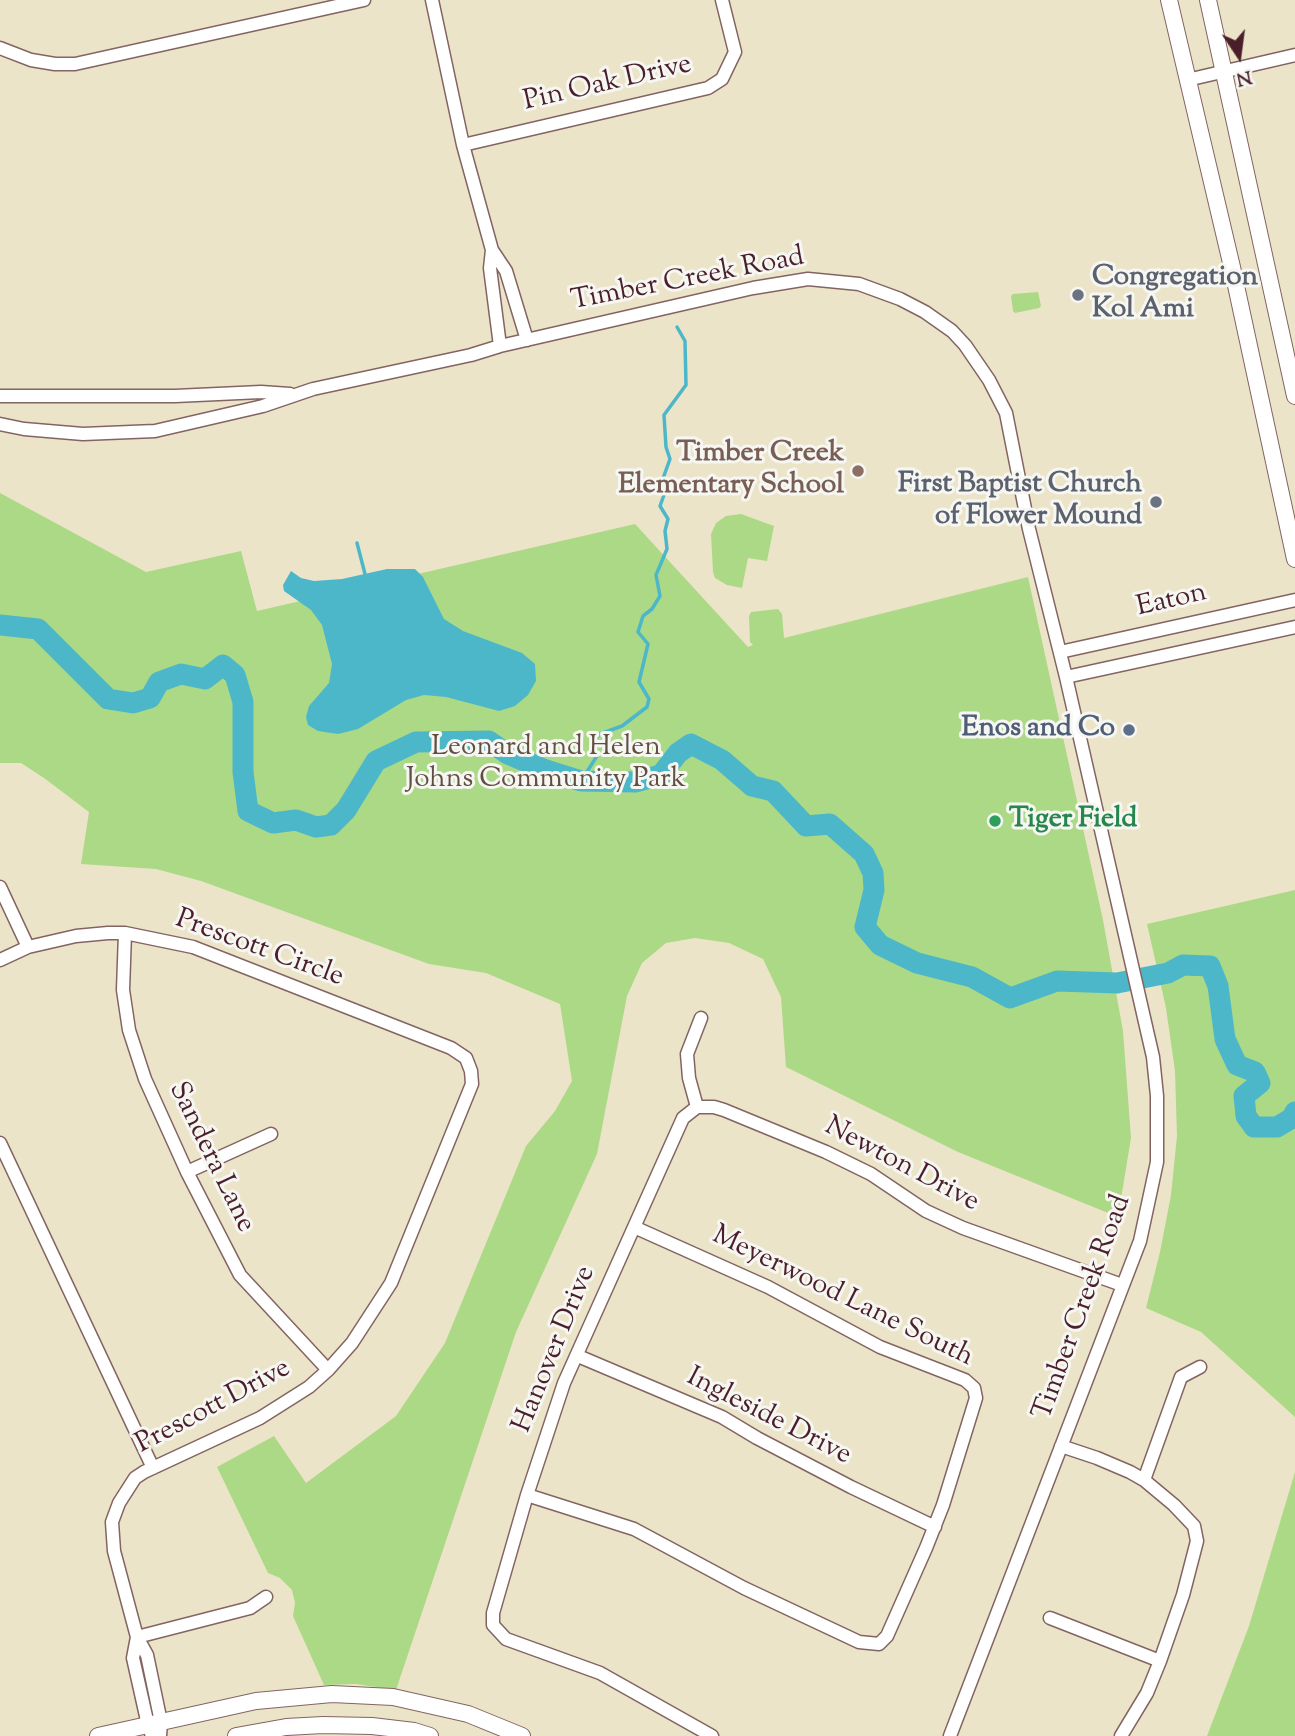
<!DOCTYPE html>
<html>
<head>
<meta charset="utf-8">
<style>
  body { margin:0 }
  #map { position:relative; width:1295px; height:1736px; overflow:hidden; background:#ece4c8; font-family:"Sorts Mill Goudy",serif }
  canvas { display:block }
  .north { position:absolute; left:1204px; top:21px; width:70px; height:70px; -webkit-text-stroke:5px #f6f6f2; paint-order:stroke; rotate:167deg; font-size:19px; font-weight:700; line-height:28px; text-align:center; color:#4a1f2b }
  .north::after { content:''; display:block; margin:auto; width:24px; height:32px; background:#4a1f2b; clip-path:polygon(50% 0,100% 100%,50% 72%,0 100%) }
</style>
</head>
<body>
<div id="map">
<canvas width="1295" height="1736"></canvas>
<div class="north">N</div>
</div>
<script>
const context = document.querySelector('canvas').getContext('2d');
context.lineJoin = 'round';
function fillPath(path, color) {
  context.fillStyle = color;
  context.fill(path, 'evenodd');
}
function shape(rows) {
  const path = new Path2D();
  for (const r of rows) {
    path.moveTo(r[0], r[1]);
    for (let i = 2; i < r.length; i += 2) path.lineTo(r[i], r[i + 1]);
  }
  return path;
}
function strokePath(path, color, width, dash) {
  context.strokeStyle = color;
  context.lineWidth = width;
  context.lineCap = dash ? 'butt' : 'round';
  context.setLineDash(dash || []);
  context.stroke(path);
}
function write(font, color, halo, rows, align = 'center') {
  context.font = font + ' "Sorts Mill Goudy",serif';
  context.lineWidth = 6;
  context.setLineDash([]);
  context.textBaseline = 'middle';
  context.strokeStyle = halo;
  context.fillStyle = color;
  for (const [text, x, y, turn = 0] of rows) {
    context.save();
    context.translate(x, y);
    context.rotate((+turn || 0) * Math.PI / 180);
    context.textAlign = isNaN(turn) ? turn : align;
    if (halo) context.strokeText(text, 0, 0);
    context.fillText(text, 0, 0);
    context.restore();
  }
}
const green = shape([
  [1038,292,1041,306,1039,308,1015,313,1013,311,1011,296,1013,294],
  [0,493,146,572,241,551,257,611,635,524,748,647,753,645,750,642,749,616,751,612,778,609,782,614,784,638,1028,577,1103,920,1123,1031,1131,1138,1118,1217,958,1152,786,1067,781,997,763,959,729,943,695,938,666,943,642,963,627,996,597,1154,516,1332,396,1690,356,1684,324,1685,293,1616,295,1603,292,1590,280,1578,268,1573,217,1467,274,1436,306,1483,396,1416,445,1343,526,1146,555,1111,572,1081,560,1004,486,973,429,964,201,881,156,869,81,864,89,812,44,778,21,763,0,763],
  [741,514,774,526,767,561,748,558,742,588,727,585,715,578,713,572,711,534,716,523,726,516],
  [1295,890,1295,1417,1201,1332,1146,1308,1160,1252,1171,1195,1177,1136,1175,1071,1166,1008,1147,924],
  [1295,1472,1295,1736,1207,1736,1249,1626]
]);
const water = shape([
  [387,569,415,569,423,577,444,619,463,631,522,653,535,664,536,681,528,695,515,706,499,711,446,697,424,695,406,700,358,729,338,734,318,731,308,725,306,717,309,706,329,683,332,664,322,625,311,610,284,591,283,585,291,571,301,578,314,581,342,579]
]);
const stream = shape([
  [357,543,365,574],
  [581,781,597,756,593,741,600,734,622,726,647,707,649,699,639,682,648,644,638,632,643,616,652,609,660,596,656,575,667,549,665,531,668,519,660,506,664,495,661,484,670,459,666,447,664,415,686,385,685,341,677,327]
]);
const river = shape([
  [0,625,38,629,108,699,133,703,150,698,159,682,181,674,205,679,223,665,235,675,243,702,243,772,248,811,273,823,296,820,316,827,331,825,346,810,376,761,416,742,489,741,506,753,543,769,581,781,635,782,661,775,678,753,691,744,722,760,752,786,773,791,806,826,830,824,864,854,873,873,874,890,865,927,880,945,917,963,972,977,1010,998,1057,981,1117,983,1168,973,1183,965,1210,966,1218,986,1225,1039,1237,1065,1255,1072,1260,1083,1244,1096,1246,1116,1254,1127,1277,1127,1292,1118,1295,1112]
]);
const minor = shape([
  [432,0,463,145,492,250,506,271,527,340],
  [0,48,31,60,55,64,75,64,364,0],
  [1187,80,1295,55],
  [463,145,708,88,722,79,735,52,722,0],
  [492,250,490,268,500,346],
  [0,396,175,396,261,392,290,394],
  [0,424,24,429,83,434,155,431,263,406,313,389,471,355,500,346,753,288,808,279,859,284,900,299,925,312,952,331,965,345,989,380,1006,413,1029,529,1066,677,1153,1057,1157,1096,1157,1162,1140,1241,950,1736],
  [1060,652,1295,600],
  [1066,677,1295,627],
  [0,887,28,947],
  [125,933,123,990,129,1030,145,1079,187,1172,240,1275,328,1370],
  [0,960,28,947,76,936,108,933,125,933,193,947,451,1048,466,1058,471,1071,472,1084,391,1283,352,1343,328,1370,309,1387,260,1418,144,1472,135,1478,119,1503,112,1522,114,1551,137,1637,147,1655,161,1722,160,1736],
  [697,1107,683,1118,564,1383,527,1495,493,1613,493,1625,506,1639,600,1673,712,1736],
  [697,1107,714,1107,724,1110,826,1152,871,1174,926,1211,963,1228,1122,1285],
  [697,1107,689,1078,687,1054,701,1018],
  [0,1143,153,1468],
  [187,1172,271,1134],
  [578,1356,722,1417,757,1438,851,1487,935,1527],
  [1061,1446,1097,1458,1130,1472,1144,1480,1174,1505,1194,1526,1197,1541,1183,1595,1160,1661,1147,1693,1121,1736],
  [1144,1480,1181,1377,1200,1367],
  [527,1495,634,1529,744,1588,859,1642,879,1644,887,1636,926,1548,943,1505,976,1398,974,1388,965,1380,880,1347,768,1287,634,1227],
  [1050,1618,1160,1661],
  [137,1637,250,1608,266,1597],
  [137,1637,133,1658,148,1725,152,1736]
]);
const major = shape([
  [1169,0,1232,267,1295,559],
  [1208,0,1295,396],
  [98,1736,256,1701,332,1694,393,1697,468,1714,522,1736],
  [236,1736,286,1727,323,1725,372,1726,414,1731,430,1736]
]);
const markers = [
  [1078,295,7,"#6b7280"],
  [858,471,7,"#8d6e63"],
  [1156,502,7,"#6b7280"],
  [1129,730,7,"#5c6f8a"],
  [995,821,7,"#2e9e5b"]
];
const streetNames = [
  ["Pin Oak Drive",608,85,-13],
  ["Timber Creek Road",688,281,-11],
  ["Eaton",1172,602,-13],
  ["Prescott Circle",259,950,20],
  ["Sandera Lane",210,1158,64],
  ["Newton Drive",901,1166,28],
  ["Meyerwood Lane South",842,1298,26],
  ["Timber Creek Road",1084,1308,-70],
  ["Hanover Drive",556,1350,-68],
  ["Prescott Drive",214,1408,-28],
  ["Ingleside Drive",768,1418,27]
];
const worshipNames = [
  ["Congregation",1092,279],
  ["Kol Ami",1092,311],
  ["First Baptist Church",1142,486,"right"],
  ["of Flower Mound",1142,518,"right"]
];
const educationNames = [
  ["Timber Creek",844,455],
  ["Elementary School",844,487]
];
const serviceNames = [
  ["Enos and Co",1115,730]
];
const parkNames = [
  ["Leonard and Helen",546,749],
  ["Johns Community Park",546,781]
];
const leisureNames = [
  ["Tiger Field",1009,821]
];
fillPath(green, '#acd986');
fillPath(water, '#4db7ca');
strokePath(stream, '#4db7ca', 3.5);
strokePath(river, '#4db7ca', 21);
strokePath(minor, '#836462', 15);
strokePath(major, '#836462', 18);
strokePath(minor, '#fff', 12);
strokePath(major, '#fff', 16);
for (const [x, y, r, color] of markers) {
  const dot = new Path2D();
  dot.arc(x, y, r, 0, 2 * Math.PI);
  context.fillStyle = color;
  context.fill(dot);
  strokePath(dot, '#f6f6f2', 2.5);
}
write('28px', '#4a1f2b', '#f6f6f2', streetNames);
write('bold 28px', '#5b616d', '#f6f6f2', worshipNames, 'left');
write('bold 28px', '#785e54', '#f6f6f2', educationNames, 'right');
write('bold 28px', '#4e5e75', '#f6f6f2', serviceNames, 'right');
write('28px', '#624e42', '#f6f6f2', parkNames);
write('bold 28px', '#27864d', '#f6f6f2', leisureNames, 'left');
</script>
</body>
</html>
